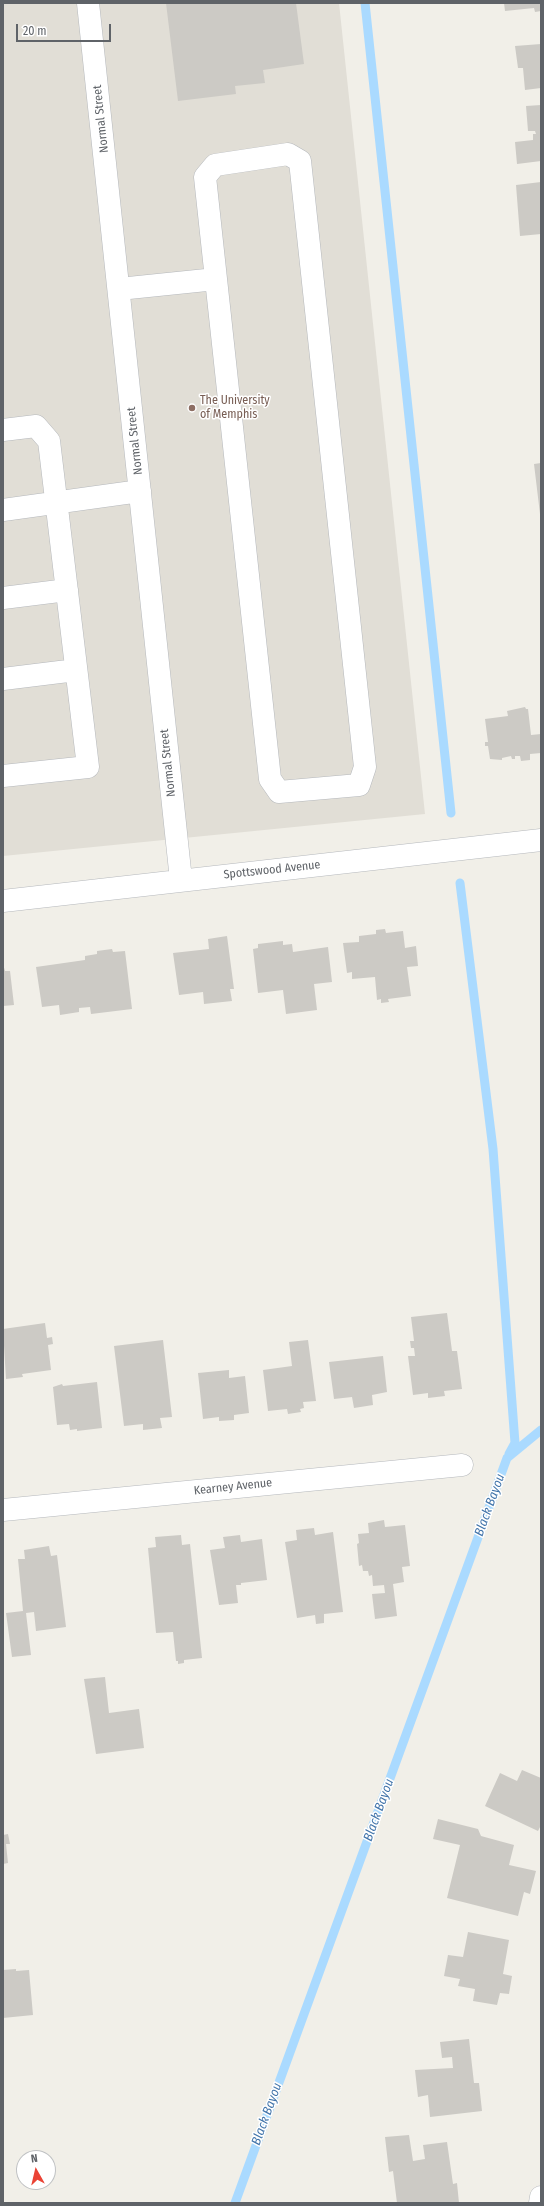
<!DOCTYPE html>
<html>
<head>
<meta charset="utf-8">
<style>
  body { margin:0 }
  #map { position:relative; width:544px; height:2206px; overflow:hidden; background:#f1efe8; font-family:"Fira Sans Condensed",sans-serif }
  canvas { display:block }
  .frame { position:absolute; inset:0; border:4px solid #5f6368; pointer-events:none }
  .north { position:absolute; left:16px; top:2150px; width:40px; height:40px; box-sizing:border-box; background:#fff; border:1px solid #bfc1c3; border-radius:50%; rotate:352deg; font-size:11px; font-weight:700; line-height:16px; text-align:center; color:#5f6368 }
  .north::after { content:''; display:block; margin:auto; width:14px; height:18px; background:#ea4335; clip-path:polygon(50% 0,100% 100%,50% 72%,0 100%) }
  .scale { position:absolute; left:16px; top:24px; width:95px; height:18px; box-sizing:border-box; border:2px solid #5f6368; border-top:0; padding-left:5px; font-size:12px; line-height:14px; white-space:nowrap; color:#5f6368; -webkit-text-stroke:3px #fff; paint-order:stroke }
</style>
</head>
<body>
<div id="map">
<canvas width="544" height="2206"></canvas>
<div class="frame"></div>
<div class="north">N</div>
<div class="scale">20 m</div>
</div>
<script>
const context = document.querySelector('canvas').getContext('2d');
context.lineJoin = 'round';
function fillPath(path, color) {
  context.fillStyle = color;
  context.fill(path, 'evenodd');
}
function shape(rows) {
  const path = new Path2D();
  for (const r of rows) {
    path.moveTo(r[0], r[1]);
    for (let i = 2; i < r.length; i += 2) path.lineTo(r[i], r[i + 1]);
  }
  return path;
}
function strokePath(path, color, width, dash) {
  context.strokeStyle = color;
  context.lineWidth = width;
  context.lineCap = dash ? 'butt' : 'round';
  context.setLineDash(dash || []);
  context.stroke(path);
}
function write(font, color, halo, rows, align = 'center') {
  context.font = font + ' "Fira Sans Condensed",sans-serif';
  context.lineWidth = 3;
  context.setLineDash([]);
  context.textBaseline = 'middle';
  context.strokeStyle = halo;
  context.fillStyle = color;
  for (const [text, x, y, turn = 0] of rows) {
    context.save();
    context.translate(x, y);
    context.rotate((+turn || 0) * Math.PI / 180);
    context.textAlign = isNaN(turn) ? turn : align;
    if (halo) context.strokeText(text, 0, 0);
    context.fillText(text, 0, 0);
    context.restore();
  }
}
const education = shape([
  [3,3,339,3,425,814,3,856]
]);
const stream = shape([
  [365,3,451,813],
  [460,883,493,1149,515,1443,509,1454],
  [235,2203,507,1458,541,1430]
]);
const building = shape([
  [166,3,296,3,304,64,263,70,265,83,235,86,236,94,178,101],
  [504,3,541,3,541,11,535,12,534,8,505,11],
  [541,44,541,88,525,90,523,68,518,68,515,46],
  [541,105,541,161,517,164,515,142,533,140,533,134,536,134,535,131,528,131,526,106],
  [541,182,541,234,520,236,516,185],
  [541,463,541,514,540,514,534,464],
  [525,707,526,709,528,709,531,735,541,734,541,753,530,754,530,760,521,761,520,756,515,756,515,759,512,759,511,756,502,758,502,760,490,759,488,746,485,746,485,742,488,742,485,719,508,716,507,711],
  [385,929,386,933,403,931,405,948,416,946,418,966,407,967,411,996,388,999,389,1002,381,1003,381,999,377,1000,375,977,352,979,352,972,347,973,343,943,359,942,359,936,376,934,376,930],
  [227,936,234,989,230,989,232,1001,204,1004,203,992,179,995,173,953,209,949,208,939],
  [283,941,283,945,292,944,293,952,328,947,332,982,314,984,317,1010,286,1014,283,990,258,993,253,949,258,948,258,944],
  [112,949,113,952,125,951,132,1009,91,1014,90,1007,79,1008,79,1012,60,1015,59,1005,42,1007,36,967,85,960,85,956,97,954,97,951],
  [3,964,5,971,10,971,14,1005,3,1006],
  [447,1313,452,1351,457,1351,462,1389,444,1391,445,1396,428,1398,428,1393,413,1395,408,1356,415,1356,414,1348,411,1348,410,1341,414,1341,411,1317],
  [45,1323,47,1338,52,1337,53,1344,48,1345,51,1370,22,1374,23,1377,6,1379,3,1329],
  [163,1340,172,1417,160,1418,162,1428,143,1430,143,1424,124,1426,114,1346],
  [308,1340,316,1401,303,1402,304,1408,300,1409,301,1412,288,1414,287,1409,268,1411,263,1370,292,1366,289,1342],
  [383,1356,387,1392,372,1395,373,1405,354,1408,352,1397,334,1399,329,1362],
  [229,1370,229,1378,245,1376,249,1413,234,1415,234,1420,219,1421,219,1417,203,1419,198,1373],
  [97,1382,102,1428,77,1431,77,1429,70,1430,69,1424,57,1425,53,1387,62,1384,63,1386],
  [384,1520,385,1527,405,1525,410,1566,402,1567,404,1582,393,1584,397,1616,375,1619,372,1594,385,1593,384,1585,373,1586,372,1575,369,1576,368,1571,363,1571,362,1565,359,1566,357,1544,359,1543,358,1534,369,1533,368,1523],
  [314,1528,315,1535,333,1532,343,1612,324,1614,324,1623,316,1624,315,1615,297,1618,285,1542,297,1540,296,1530],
  [181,1535,182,1545,190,1544,202,1658,184,1660,184,1663,178,1664,178,1661,176,1661,173,1632,156,1633,148,1548,156,1547,155,1537],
  [240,1535,241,1542,262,1539,267,1580,241,1583,241,1585,236,1585,238,1603,219,1605,210,1550,225,1548,223,1537],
  [49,1546,51,1556,57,1555,66,1627,36,1631,34,1612,26,1613,31,1655,12,1657,6,1613,23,1611,18,1559,25,1559,24,1550],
  [105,1677,109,1713,139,1709,144,1748,96,1754,84,1679],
  [522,1770,541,1778,541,1825,538,1831,485,1806,500,1773,517,1781],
  [438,1819,478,1829,481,1836,514,1845,509,1865,536,1871,530,1894,524,1892,518,1916,447,1898,460,1845,433,1839],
  [8,1834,10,1844,6,1844,8,1863,3,1864,3,1835],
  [468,1932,509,1940,503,1974,512,1976,509,1994,500,1993,497,2005,473,2001,475,1989,458,1986,460,1979,444,1976,448,1955,463,1957],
  [16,1969,16,1971,29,1970,33,2015,3,2018,3,1970],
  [469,2039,474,2083,479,2083,482,2111,430,2117,428,2095,418,2097,415,2070,453,2068,452,2057,442,2058,440,2042],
  [409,2135,413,2161,425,2159,423,2145,447,2142,453,2184,457,2183,459,2203,397,2203,393,2171,389,2172,385,2137]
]);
const minor = shape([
  [88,3,181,880],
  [119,289,216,279,205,177,215,165,288,154,300,161,365,767,359,785,279,792,270,779,216,279],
  [3,430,36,426,49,441,88,767,3,776],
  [3,510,140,491],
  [3,598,67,590],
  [3,679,76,670],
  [3,901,541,840],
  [3,1510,462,1465],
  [540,2203,541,2197]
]);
const markers = [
  [192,408,4,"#8d6e63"]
];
const streetNames = [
  ["Normal Street",101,119,-96],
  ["Normal Street",135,441,-96],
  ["Normal Street",168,763,-96],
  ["Spottswood Avenue",272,870,-6],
  ["Kearney Avenue",233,1487,-6]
];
const educationNames = [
  ["The University",200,401],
  ["of Memphis",200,415]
];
const waterNames = [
  ["Black Bayou",490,1505,-70],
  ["Black Bayou",379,1810,-70],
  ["Black Bayou",267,2114,-70]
];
fillPath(education, '#e1ded6');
strokePath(stream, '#aadaff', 9);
fillPath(building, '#cccac5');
strokePath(minor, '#b5b8bc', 23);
strokePath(minor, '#fff', 22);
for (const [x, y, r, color] of markers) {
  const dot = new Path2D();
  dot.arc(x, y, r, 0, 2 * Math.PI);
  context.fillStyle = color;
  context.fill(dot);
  strokePath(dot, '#fff', 1.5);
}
write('12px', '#5f6368', '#fff', streetNames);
write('12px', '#785e54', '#fff', educationNames, 'left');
write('italic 13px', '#4174aa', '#fff', waterNames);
</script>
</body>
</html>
